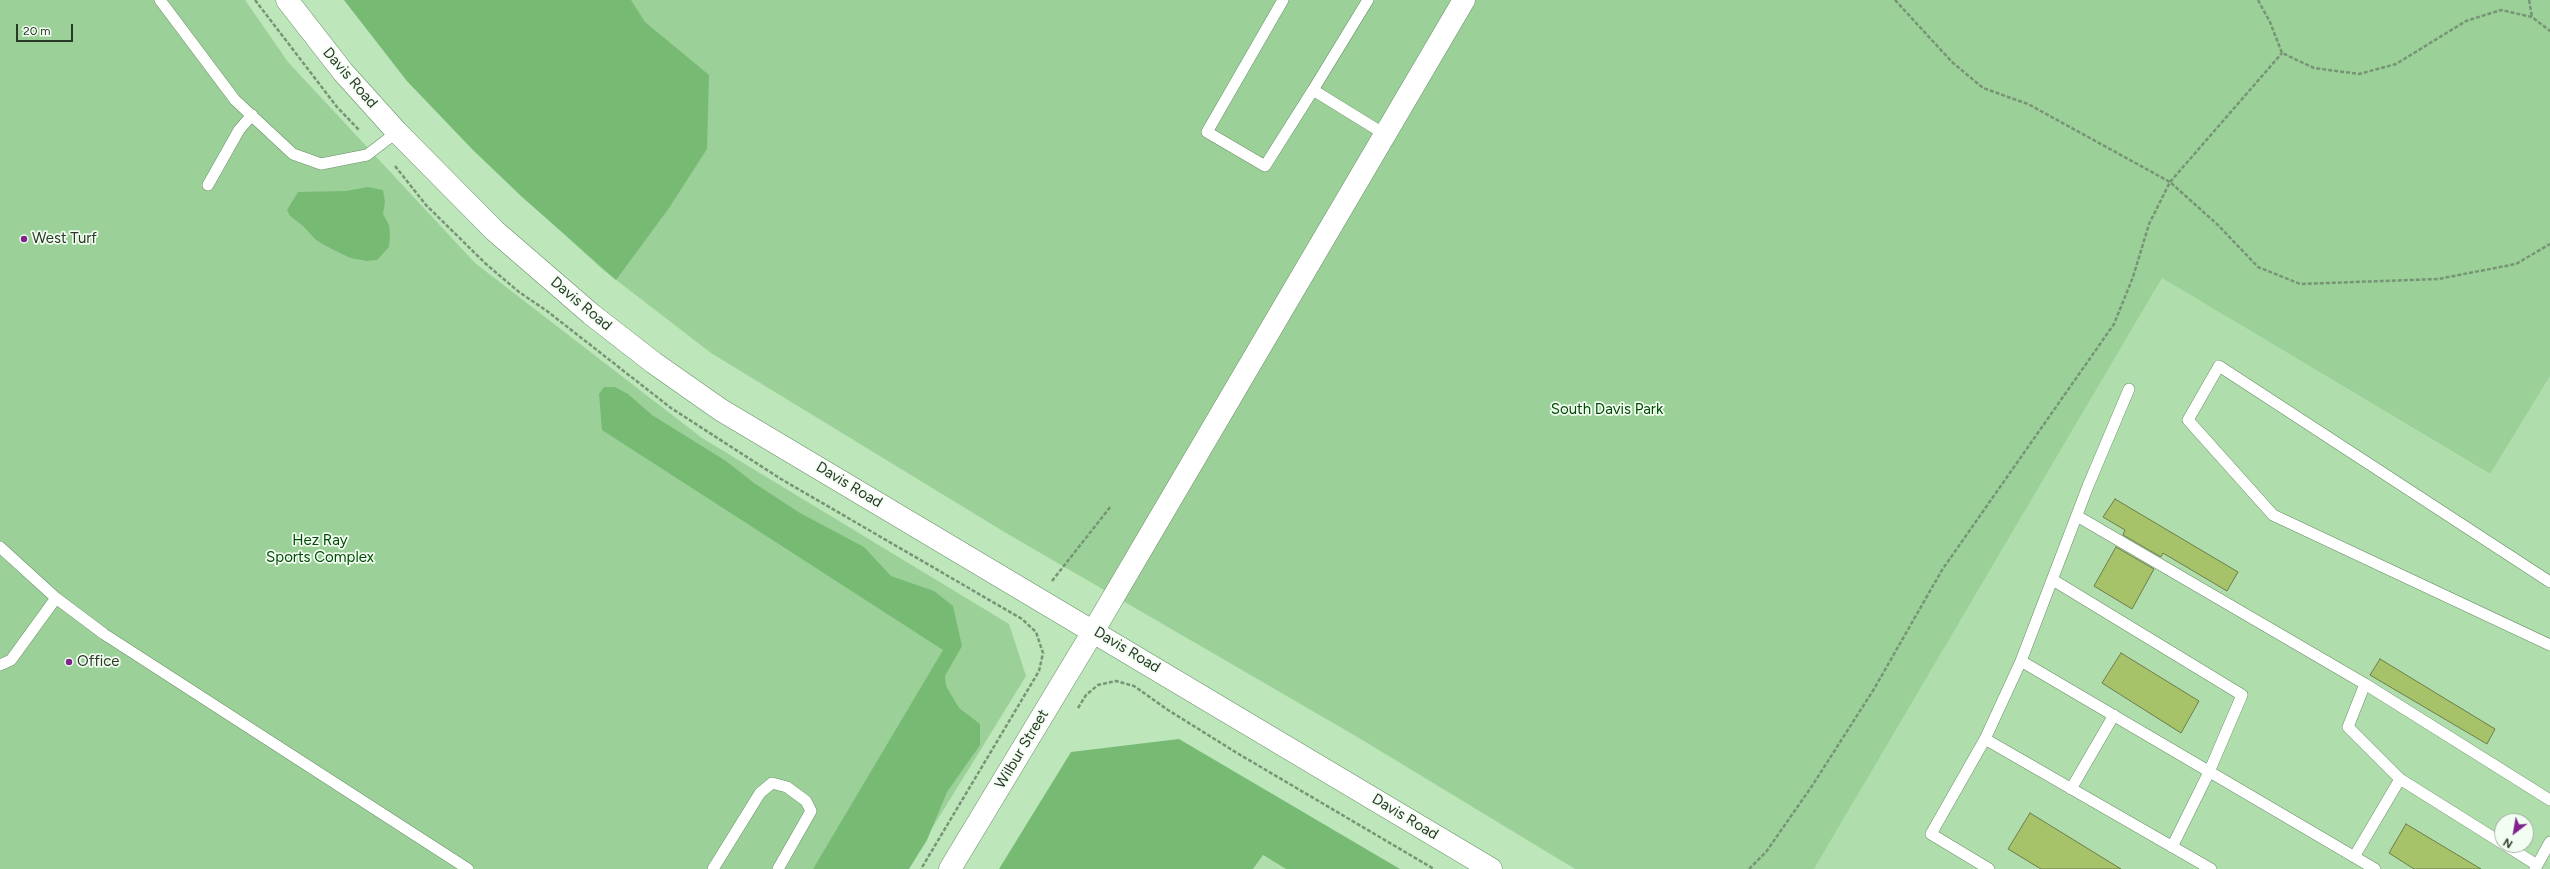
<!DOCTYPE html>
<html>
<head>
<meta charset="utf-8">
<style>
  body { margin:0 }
  #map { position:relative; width:2550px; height:869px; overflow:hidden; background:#bde6bb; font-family:Figtree,sans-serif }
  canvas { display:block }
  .north { position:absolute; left:2494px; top:813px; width:40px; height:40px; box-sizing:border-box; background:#f2fef1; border:1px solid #a2afa1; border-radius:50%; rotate:211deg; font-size:11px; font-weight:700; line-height:16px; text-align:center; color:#293928 }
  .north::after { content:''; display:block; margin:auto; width:14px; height:18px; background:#82238d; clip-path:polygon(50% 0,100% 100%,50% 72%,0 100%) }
  .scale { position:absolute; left:16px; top:24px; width:57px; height:18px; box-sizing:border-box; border:2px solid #293928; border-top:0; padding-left:5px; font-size:12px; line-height:14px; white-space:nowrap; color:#293928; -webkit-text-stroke:3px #f2fef1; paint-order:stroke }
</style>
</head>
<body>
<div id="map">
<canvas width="2550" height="869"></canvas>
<div class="north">N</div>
<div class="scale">20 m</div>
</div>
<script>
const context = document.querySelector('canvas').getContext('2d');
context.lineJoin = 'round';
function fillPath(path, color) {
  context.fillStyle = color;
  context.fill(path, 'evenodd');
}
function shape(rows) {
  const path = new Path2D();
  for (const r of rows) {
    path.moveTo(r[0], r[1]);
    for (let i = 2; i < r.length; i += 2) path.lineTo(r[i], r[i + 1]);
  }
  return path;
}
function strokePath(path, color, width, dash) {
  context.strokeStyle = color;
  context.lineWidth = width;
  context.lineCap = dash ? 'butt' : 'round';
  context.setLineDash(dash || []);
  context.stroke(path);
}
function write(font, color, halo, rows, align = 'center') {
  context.font = font + ' Figtree,sans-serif';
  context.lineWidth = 3.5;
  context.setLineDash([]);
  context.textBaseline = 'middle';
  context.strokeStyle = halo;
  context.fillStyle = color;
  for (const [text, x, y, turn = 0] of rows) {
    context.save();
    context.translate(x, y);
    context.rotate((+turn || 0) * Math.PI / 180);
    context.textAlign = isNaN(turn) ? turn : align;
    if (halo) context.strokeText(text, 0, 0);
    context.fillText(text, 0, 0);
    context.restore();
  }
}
const built = shape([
  [2162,278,2489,474,2550,376,2550,869,1814,869],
  [2502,821,2526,821,2526,845,2502,845],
  [1262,855,1286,869,1253,869]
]);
const green = shape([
  [0,0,245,0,288,62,475,263,702,438,1009,624,1026,676,907,869,0,869],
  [344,0,2550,0,2550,376,2490,474,2162,278,1814,869,1575,869,1359,738,1006,533,711,353,602,269,473,150,407,81]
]);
const forest = shape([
  [344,0,631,0,645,22,709,75,707,149,669,208,616,280,521,196,473,150,407,81],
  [368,187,383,190,385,202,383,214,389,225,390,235,389,247,377,260,367,261,350,258,328,247,316,240,303,226,290,216,287,210,298,192,346,191],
  [604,387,615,387,628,394,652,415,726,461,754,483,800,513,864,547,891,576,934,591,953,606,962,646,945,676,946,686,959,708,980,724,980,745,947,792,927,840,909,869,813,869,943,650,602,430,599,394],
  [1179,739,1400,869,1286,869,1263,855,1253,869,999,869,1071,752]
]);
const building = shape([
  [2115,499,2238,572,2227,591,2163,553,2161,557,2123,535,2125,530,2103,517,2115,499],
  [2116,547,2154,569,2132,609,2094,586,2116,547],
  [2121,653,2199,701,2181,733,2102,683,2121,653],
  [2380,659,2495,729,2487,744,2370,675,2380,659],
  [2030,813,2121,869,2041,869,2008,849,2030,813],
  [2406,824,2481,869,2414,869,2389,853,2406,824]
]);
const path = shape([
  [255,0,337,107,360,131],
  [1895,0,1952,62,1983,88,2028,104,2170,182,2218,225,2258,267,2300,284,2438,279,2516,264,2550,244],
  [2258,0,2270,22,2282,53,2314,68,2359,74,2396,64,2466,21,2501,10,2532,17,2550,31],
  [2529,0,2532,17],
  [395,166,426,205,486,264,519,292,547,311,671,408,781,479,1022,619,1036,632,1043,653,1039,671,921,869],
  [1052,581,1111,506],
  [1078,708,1086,695,1098,685,1116,681,1134,686,1168,710,1237,753,1434,869],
  [1749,869,1766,852,1812,786,1874,689,1942,570,2114,324,2133,277,2149,224,2170,182,2282,53]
]);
const service = shape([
  [160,0,235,100,293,154,321,164,367,155,397,132],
  [1283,0,1207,132,1265,166,1313,90],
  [1368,0,1313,90,1386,135],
  [208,185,239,130,252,115],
  [2077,516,2365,684,2550,800],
  [0,547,56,598,104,634,468,869],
  [2053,580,2242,695,2209,772,2172,847],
  [2550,582,2219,366,2188,420,2273,515,2550,645],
  [2021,661,2375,869],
  [0,665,11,660,56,598],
  [2365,684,2348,727,2400,779],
  [1985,739,2211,869],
  [2071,789,2114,715],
  [2505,845,2537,865],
  [2354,857,2400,779,2502,843],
  [713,869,760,793,772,783,787,787,806,801,811,811,778,869],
  [1989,869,1931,834,1985,739,2021,661,2088,486,2129,389],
  [2535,869,2550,842]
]);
const minor = shape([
  [1094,630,1464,0]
]);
const tertiary = shape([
  [287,0,343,72,397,132,495,231,591,314,654,363,721,410,1491,869],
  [950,869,1094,630]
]);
const markers = [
  [24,239,4,"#82238d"],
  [69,662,4,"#82238d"]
];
const streetNames = [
  ["Davis Road",350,78,49],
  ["Davis Road",581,304,40],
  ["Davis Road",849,485,31],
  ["Davis Road",1127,650,31],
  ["Wilbur Street",1022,749,-59],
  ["Davis Road",1405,817,31]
];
const poiNames = [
  ["West Turf",32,239],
  ["Office",77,662]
];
const parkNames = [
  ["South Davis Park",1607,410],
  ["Hez Ray",320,541],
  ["Sports Complex",320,558]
];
fillPath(built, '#afddac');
fillPath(green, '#9bd198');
fillPath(forest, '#77ba74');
fillPath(building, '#a7c36a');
strokePath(building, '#6d7d4c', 1);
strokePath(service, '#698f67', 12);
strokePath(minor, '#698f67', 23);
strokePath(tertiary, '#698f67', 23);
strokePath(path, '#779576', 2.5, [4, 2]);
strokePath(service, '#fff', 11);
strokePath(minor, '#fff', 22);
strokePath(tertiary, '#fff', 22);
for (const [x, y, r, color] of markers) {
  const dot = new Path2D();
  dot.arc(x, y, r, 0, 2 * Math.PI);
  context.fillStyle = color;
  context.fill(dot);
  strokePath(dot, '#f2fef1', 1.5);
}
write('15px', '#293928', '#f2fef1', streetNames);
write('15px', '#293928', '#f2fef1', poiNames, 'left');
write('15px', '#004b04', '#f2fef1', parkNames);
</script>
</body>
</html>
